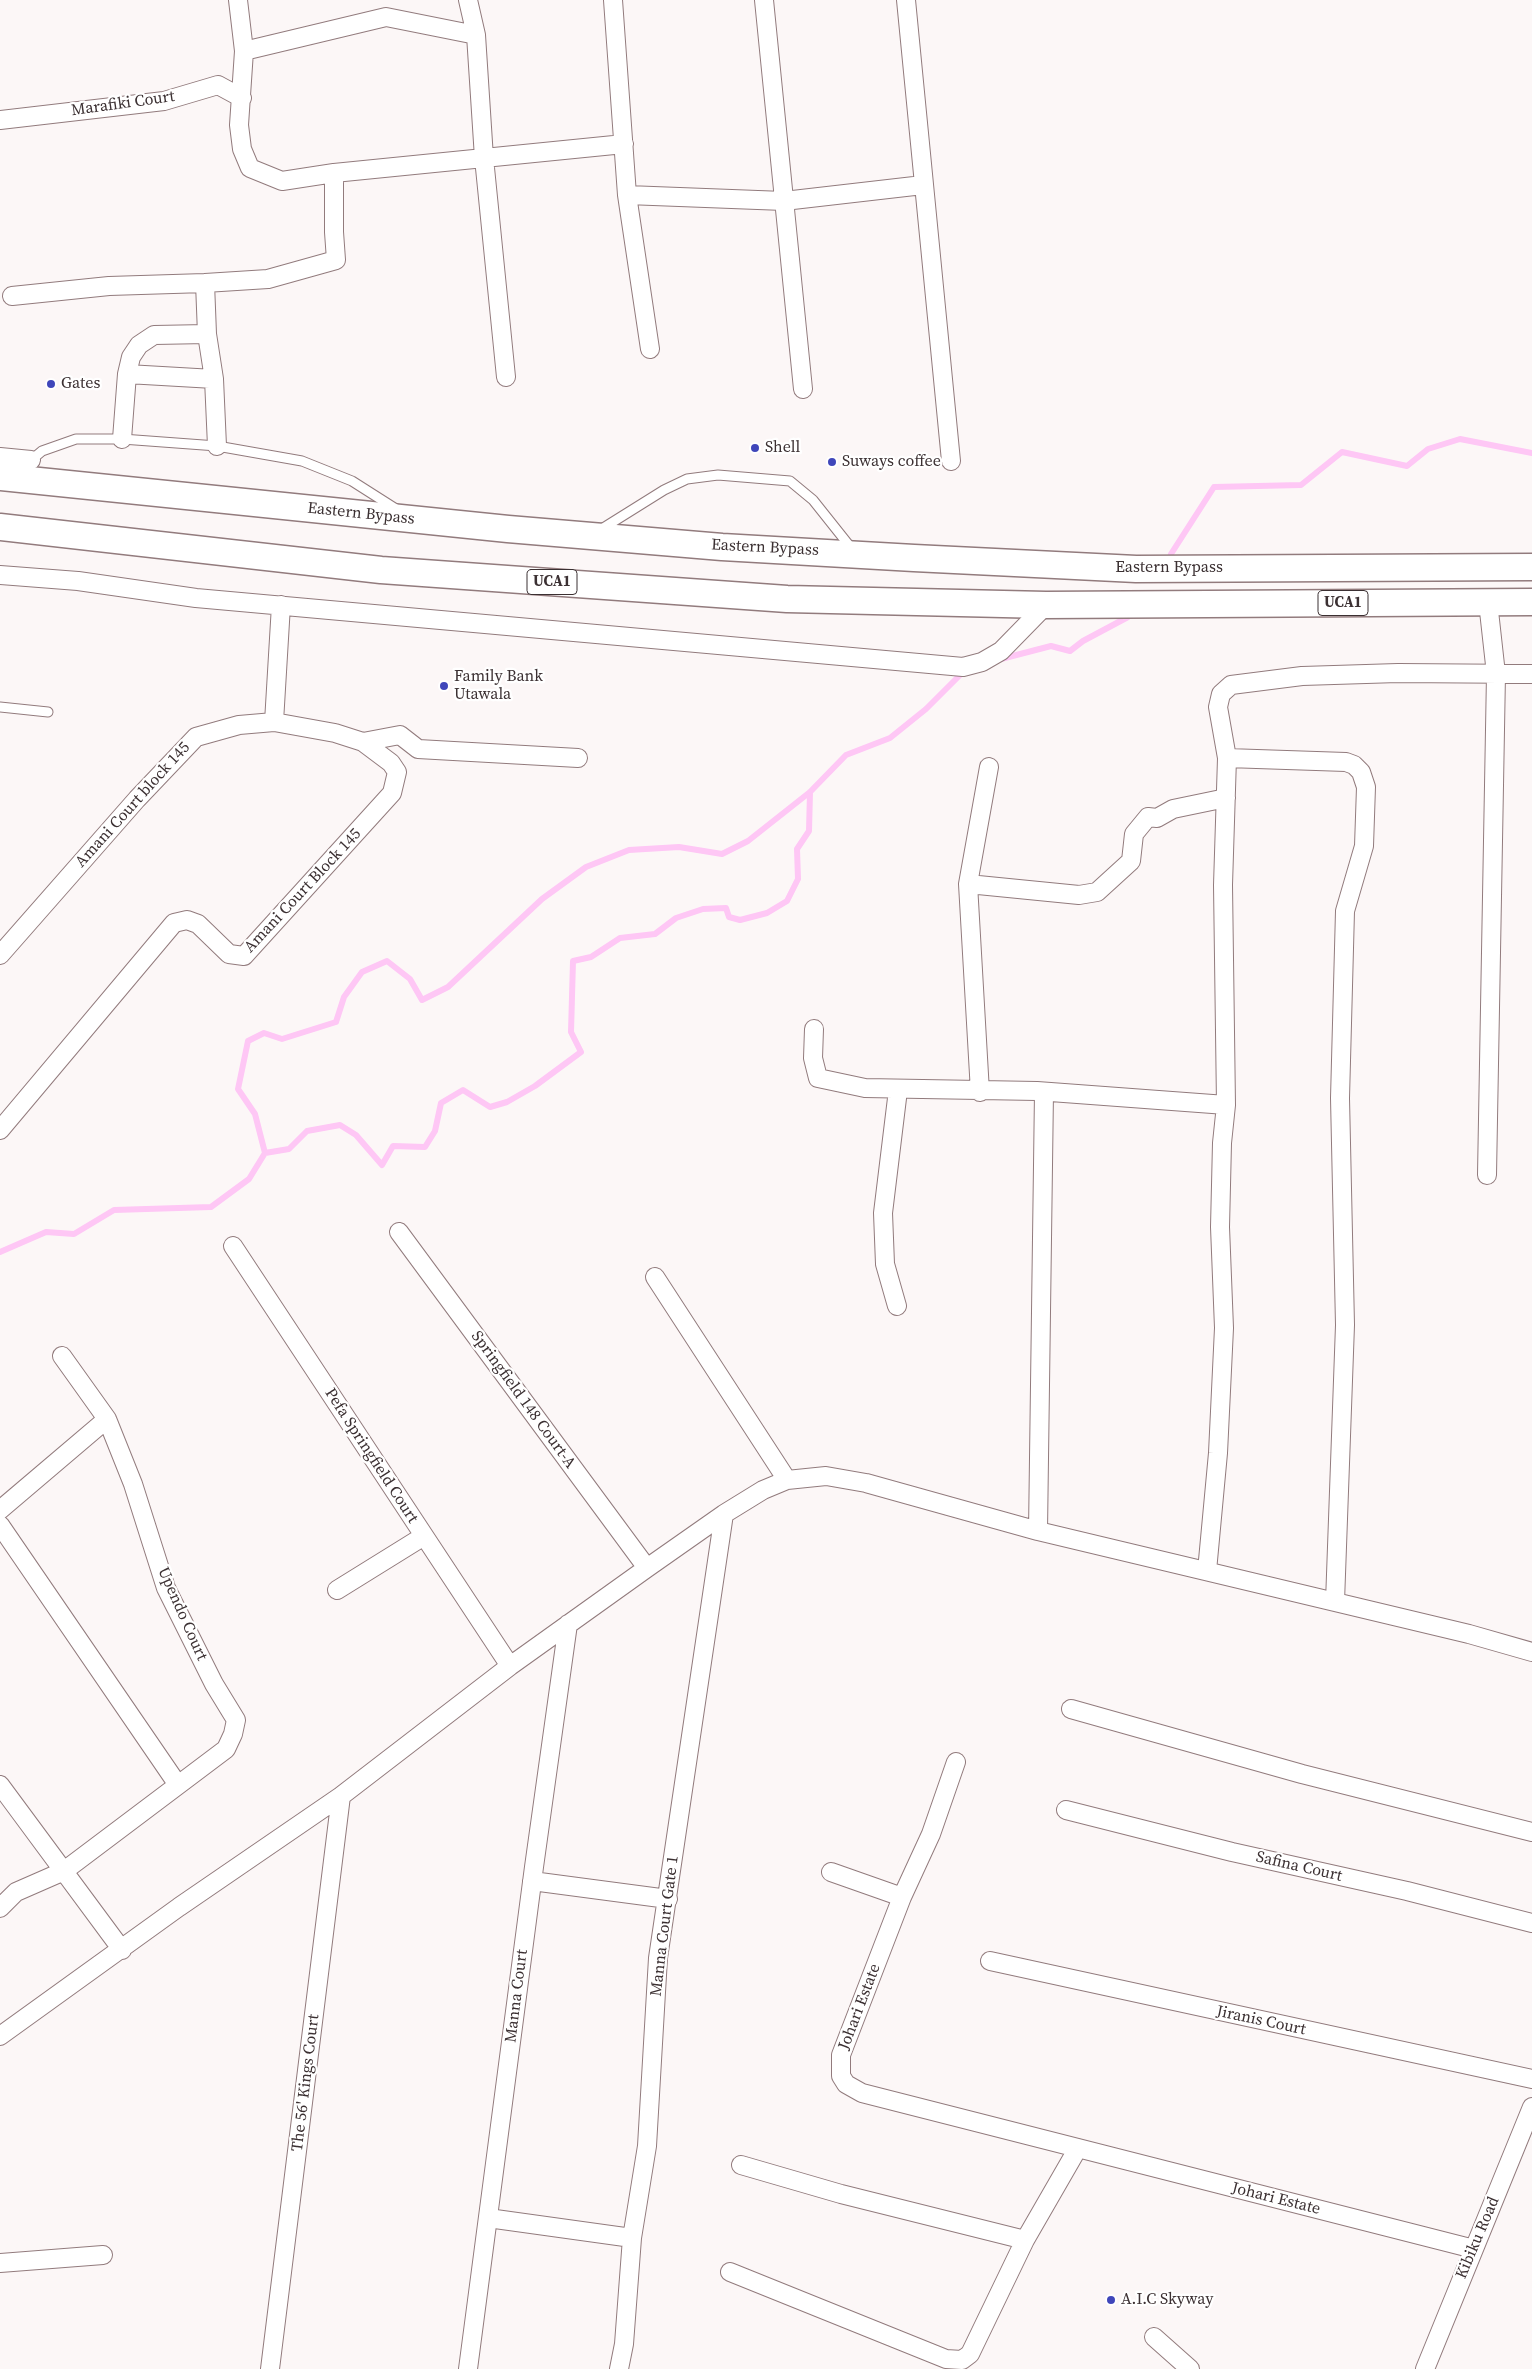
<!DOCTYPE html>
<html>
<head>
<meta charset="utf-8">
<style>
  body { margin:0 }
  canvas { display:block; background:#fcf7f7 }
</style>
</head>
<body>
<canvas width="1532" height="2369"></canvas>
<script>
const context = document.querySelector('canvas').getContext('2d');
context.lineJoin = 'round';
function shape(rows) {
  const path = new Path2D();
  for (const r of rows) {
    path.moveTo(r[0], r[1]);
    for (let i = 2; i < r.length; i += 2) path.lineTo(r[i], r[i + 1]);
  }
  return path;
}
function strokePath(path, color, width, dash) {
  context.strokeStyle = color;
  context.lineWidth = width;
  context.lineCap = dash ? 'butt' : 'round';
  context.setLineDash(dash || []);
  context.stroke(path);
}
function write(font, color, halo, rows, align = 'center') {
  context.font = font + ' "Source Serif 4",serif';
  context.lineWidth = 4.5;
  context.setLineDash([]);
  context.textBaseline = 'middle';
  context.strokeStyle = halo;
  context.fillStyle = color;
  for (const [text, x, y, turn = 0] of rows) {
    context.save();
    context.translate(x, y);
    context.rotate((+turn || 0) * Math.PI / 180);
    context.textAlign = isNaN(turn) ? turn : align;
    if (halo) context.strokeText(text, 0, 0);
    context.fillText(text, 0, 0);
    context.restore();
  }
}
const stream = shape([
  [1171,554,1214,487,1301,485,1342,452,1407,466,1428,449,1460,439,1532,453],
  [1001,659,1051,646,1070,651,1083,641,1128,617],
  [265,1153,289,1149,307,1131,340,1125,356,1135,382,1165,393,1146,425,1147,435,1131,441,1103,463,1090,490,1107,507,1102,535,1086,581,1052,571,1032,573,961,591,957,620,938,655,934,676,918,703,909,726,908,729,917,740,920,767,913,787,901,798,879,797,849,809,831,810,792],
  [0,1252,46,1232,74,1234,114,1210,211,1207,249,1179,265,1153,255,1114,238,1089,248,1041,264,1033,282,1039,336,1022,344,997,362,972,387,961,410,979,422,1000,448,987,542,899,586,867,629,850,679,847,722,854,748,841,810,792,846,755,890,738,926,709,965,670]
]);
const lane = shape([
  [29,462,42,451,76,439,122,439,217,446,302,461,352,481,396,509],
  [600,530,664,490,687,479,718,475,790,481,813,500,852,549],
  [0,707,48,712]
]);
const street = shape([
  [238,0,244,51,239,125,242,149,250,168,282,181,334,173,624,144],
  [468,0,476,35,484,158,506,377],
  [613,0,627,195,650,349],
  [764,0,803,389],
  [906,0,951,461],
  [244,51,386,17,476,35],
  [0,120,164,101,218,85,242,98],
  [627,195,784,201,923,185],
  [12,296,109,286,205,283],
  [127,374,214,379],
  [122,439,127,374,131,357,139,345,154,335,207,334],
  [217,446,214,379,207,334,205,283,268,279,336,260,334,232,334,173],
  [0,457,31,460],
  [0,575,78,581,196,598,963,667,982,662,1001,651,1046,605],
  [363,742,400,735,418,749,578,758],
  [1227,758,1346,762,1354,765,1361,772,1366,787,1364,846,1345,911,1340,1098,1345,1325,1335,1602],
  [968,884,1079,895,1097,892,1131,861,1134,834,1148,817,1157,818,1173,809,1226,798],
  [0,955,137,799,196,737,239,725,274,722,281,605],
  [814,1029,813,1058,818,1078,865,1088,1037,1091,1226,1105],
  [980,1092,968,884,989,767],
  [0,1130,174,923,187,920,198,924,229,954,244,956,392,793,397,772,391,763,363,742,335,733,274,722],
  [1487,1175,1496,674,1488,602],
  [399,1232,647,1568],
  [233,1246,510,1666],
  [655,1277,787,1480],
  [897,1306,885,1264,883,1213,898,1090],
  [0,1510,107,1419],
  [0,1525,178,1785],
  [1038,1531,1044,1092],
  [1207,1571,1218,1453,1224,1328,1220,1227,1222,1143,1226,1105,1223,885,1227,758,1218,707,1221,694,1231,685,1302,676,1398,673,1532,674],
  [337,1590,424,1536],
  [1071,1709,1302,1774,1532,1832],
  [956,1762,931,1834,902,1897,841,2055,841,2076,846,2084,862,2093,1474,2249],
  [0,1785,122,1950],
  [1066,1810,1232,1852,1407,1891,1532,1923],
  [831,1872,902,1897],
  [532,1881,668,1899],
  [0,1908,16,1892,64,1871,226,1749,233,1734,236,1720,214,1684,166,1588,133,1484,107,1419,62,1356],
  [990,1961,1532,2079],
  [0,2036,179,1907,341,1796,510,1666,647,1568,724,1514,763,1490,787,1480,826,1476,866,1483,1038,1531,1469,1634,1532,1652],
  [741,2165,841,2194,1025,2240],
  [488,2218,632,2238],
  [0,2263,103,2255],
  [730,2272,946,2359,962,2360,970,2354,1025,2240,1078,2148],
  [1154,2337,1190,2369],
  [270,2369,341,1796],
  [468,2369,534,1867,568,1624],
  [619,2369,624,2344,632,2238,647,2146,658,1958,724,1514],
  [1425,2369,1532,2107]
]);
const primary = shape([
  [0,477,508,529,722,547,914,558,1136,569,1532,567],
  [0,527,381,570,787,599,1046,605,1532,602]
]);
const markers = [
  [51,384,5,"#3f46ba"],
  [755,448,5,"#3f46ba"],
  [832,462,5,"#3f46ba"],
  [444,686,5,"#3f46ba"],
  [1111,2300,5,"#3f46ba"]
];
const shields = [
  [552,582,50],
  [1343,603,50]
];
const shieldNames = [
  ["UCA1",552,582],
  ["UCA1",1343,603]
];
const streetNames = [
  ["Marafiki Court",123,104,-8],
  ["Eastern Bypass",361,514,6],
  ["Eastern Bypass",765,548,3],
  ["Eastern Bypass",1169,568],
  ["Amani Court block 145",133,805,-48],
  ["Amani Court Block 145",303,891,-47],
  ["Springfield 148 Court-A",523,1400,54],
  ["Pefa Springfield Court",371,1456,57],
  ["Upendo Court",182,1614,66],
  ["Safina Court",1299,1867,13],
  ["Manna Court Gate 1",665,1926,-83],
  ["Manna Court",517,1996,-83],
  ["Johari Estate",860,2007,-69],
  ["Jiranis Court",1261,2021,12],
  ["The 56' Kings Court",306,2083,-83],
  ["Johari Estate",1276,2199,14],
  ["Kibiku Road",1478,2238,-67]
];
const poiNames = [
  ["Gates",61,384],
  ["Shell",765,448],
  ["Suways coffee",842,462],
  ["Family Bank",454,677],
  ["Utawala",454,695],
  ["A.I.C Skyway",1121,2300]
];
strokePath(stream, '#fec7f5', 6);
strokePath(lane, '#927b7d', 11);
strokePath(street, '#927b7d', 20);
strokePath(primary, '#927b7d', 29);
strokePath(lane, '#fff', 9);
strokePath(street, '#fff', 18);
strokePath(primary, '#fff', 26);
for (const [x, y, r, color] of markers) {
  const dot = new Path2D();
  dot.arc(x, y, r, 0, 2 * Math.PI);
  context.fillStyle = color;
  context.fill(dot);
  strokePath(dot, '#fff', 2);
}
for (const [x, y, w] of shields) {
  const box = new Path2D();
  box.roundRect(x - w / 2, y - 12.5, w, 25, 4);
  context.fillStyle = '#fff';
  context.fill(box);
  strokePath(box, '#3b3032', 1);
}
write('bold 15px', '#3b3032', null, shieldNames);
write('16px', '#3b3032', '#fff', streetNames);
write('16px', '#3b3032', '#fff', poiNames, 'left');
</script>
</body>
</html>
